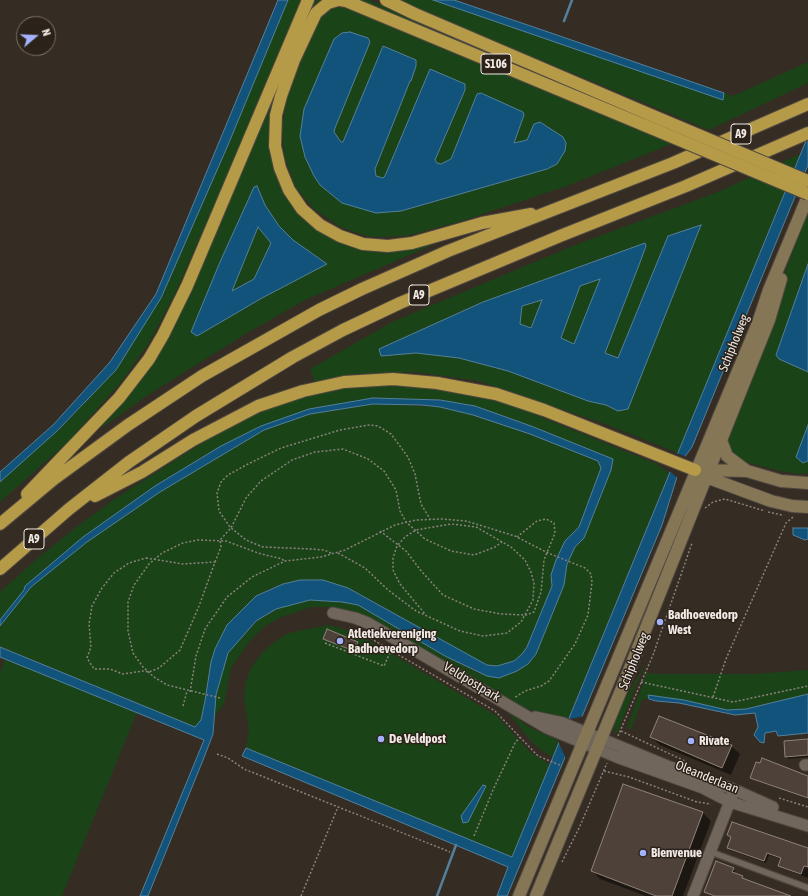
<!DOCTYPE html>
<html>
<head>
<meta charset="utf-8">
<style>
  body { margin:0 }
  #map { position:relative; width:808px; height:896px; overflow:hidden; background:#352c23; font-family:"Asap Condensed",sans-serif }
  canvas { display:block }
  .north { position:absolute; left:16px; top:16px; width:40px; height:40px; box-sizing:border-box; background:#2b2219; border:1px solid #7a726a; border-radius:50%; rotate:71deg; font-size:11px; font-weight:700; line-height:16px; text-align:center; color:#f0e9e4 }
  .north::after { content:''; display:block; margin:auto; width:14px; height:18px; background:#a4b2fc; clip-path:polygon(50% 0,100% 100%,50% 72%,0 100%) }
</style>
</head>
<body>
<div id="map">
<canvas width="808" height="896"></canvas>
<div class="north">N</div>
</div>
<script>
const context = document.querySelector('canvas').getContext('2d');
context.lineJoin = 'round';
function fillPath(path, color) {
  context.fillStyle = color;
  context.fill(path, 'evenodd');
}
function shape(rows) {
  const path = new Path2D();
  for (const r of rows) {
    path.moveTo(r[0], r[1]);
    for (let i = 2; i < r.length; i += 2) path.lineTo(r[i], r[i + 1]);
  }
  return path;
}
function strokePath(path, color, width, dash) {
  context.strokeStyle = color;
  context.lineWidth = width;
  context.lineCap = dash ? 'butt' : 'round';
  context.setLineDash(dash || []);
  context.stroke(path);
}
function write(font, color, halo, rows, align = 'center') {
  context.font = font + ' "Asap Condensed",sans-serif';
  context.lineWidth = 3;
  context.setLineDash([]);
  context.textBaseline = 'middle';
  context.strokeStyle = halo;
  context.fillStyle = color;
  for (const [text, x, y, turn = 0] of rows) {
    context.save();
    context.translate(x, y);
    context.rotate((+turn || 0) * Math.PI / 180);
    context.textAlign = isNaN(turn) ? turn : align;
    if (halo) context.strokeText(text, 0, 0);
    context.fillText(text, 0, 0);
    context.restore();
  }
}
const green = shape([
  [288,0,304,0,174,296,148,344,121,382,68,442,0,502,0,482,57,431,116,370,161,298,228,145],
  [312,0,320,0,315,6,278,95,272,121,285,189,344,241,435,240,435,244,305,300,247,333,145,397,103,427,102,424,135,385],
  [257,186,265,205,279,226,293,240,327,263,262,298,197,336,191,332,220,262,254,188],
  [355,0,369,0,652,119,650,122],
  [396,0,433,0,723,99,724,93,733,96,808,62,808,83,709,130],
  [343,7,356,9,674,143,567,186,462,221,406,236,371,237,342,228,314,209,296,188,285,159,282,128,288,92,305,43,319,17,332,9],
  [383,46,385,46,410,81,375,170,376,176,383,178,385,176,430,69,464,84,465,90,435,161,437,163,441,164,451,159,477,94,481,93,524,115,514,143,527,140,534,125,547,169,401,211,376,213,320,185,305,157,335,128,334,132,343,143],
  [800,154,678,453,605,424,479,381,415,372,356,374,315,383,310,369,392,322,575,245,718,192],
  [701,225,627,409,618,411,606,405,588,401,508,371,459,358,416,353,382,356,379,349,483,302,616,253,639,265,605,353,618,358,668,236],
  [808,212,808,264,778,349,779,359,808,372,808,425,797,457,803,463,808,461,808,473,799,474,780,471,742,461,731,452,727,442,774,315,787,266],
  [258,227,271,243,254,279,232,292],
  [601,279,574,344,561,338,580,286],
  [543,300,531,329,520,324,522,306],
  [400,383,494,398,657,464,669,473,568,719,564,720,516,706,356,613,327,607,311,607,279,618,265,626,250,641,231,668,224,704,214,717,216,695,228,653,243,635,256,621,276,609,310,600,342,602,358,605,445,656,476,672,499,678,517,671,528,664,536,654,564,585,567,564,575,547,584,538,611,470,612,459,531,426,475,406,440,400,373,398,309,409,221,446,155,486,83,537,25,586,24,590,0,620,0,592,32,563,71,531,116,498,205,441,239,422,277,405,314,394,357,386],
  [374,404,440,407,473,415,530,434,598,461,601,468,579,527,565,541,551,575,552,586,527,647,522,654,514,661,497,666,487,665,479,662,369,599,348,588,323,580,300,580,271,588,256,596,227,625,215,649,211,662,205,701,201,720,195,727,0,647,0,626,31,587,87,542,160,492,264,430,310,414],
  [328,625,355,632,497,716,530,752,550,765,512,857,246,748,249,730,244,697,246,681,251,668,262,653,277,640,289,633],
  [5,659,137,712,62,896,0,896,0,673],
  [646,662,616,735,613,726,617,714],
  [808,670,808,694,740,710,727,710,683,700,648,696,649,699,642,699,631,730,627,728,647,672,653,674,754,674],
  [507,711,529,727,559,741,553,757,542,751,531,741]
]);
const water = shape([
  [278,0,288,0,228,145,161,298,116,370,57,431,0,482,0,472,53,425,110,362,156,294,278,0],
  [433,0,454,0,557,35,724,93,723,100,433,0],
  [350,32,368,38,370,42,335,128,334,132,341,142,343,142,383,46,416,60,416,66,411,81,410,81,375,169,376,176,383,178,385,176,430,69,465,84,465,90,435,160,437,163,441,164,451,159,477,94,481,93,523,112,524,115,514,143,527,140,534,124,540,122,563,137,566,143,565,151,557,164,547,169,401,211,376,213,342,203,320,185,314,176,305,157,300,136,304,109,334,39,342,33,350,32],
  [808,136,808,165,692,447,686,455,677,477,662,525,507,896,497,896,508,867,242,756,246,748,512,857,808,136],
  [257,186,265,205,279,226,293,240,327,264,262,298,197,336,191,332,220,262,254,187,257,186],
  [258,227,271,243,254,279,232,291,258,227],
  [701,225,628,409,618,411,606,405,588,401,508,371,459,358,416,353,381,356,379,349,483,302,645,243,646,246,639,265,605,353,618,358,668,236,701,225],
  [600,279,574,344,561,338,580,286,600,279],
  [542,300,531,328,520,324,522,306,542,300],
  [808,264,808,372,779,359,776,355,808,264],
  [373,398,440,400,475,406,531,426,613,459,611,470,584,538,575,547,567,564,564,585,536,654,528,664,517,671,499,678,487,676,445,656,358,605,342,602,310,600,276,609,256,621,228,653,216,695,213,734,203,760,148,896,140,896,204,740,0,657,0,647,195,727,201,720,205,701,211,662,215,649,227,625,256,596,283,584,300,580,323,580,348,588,487,665,497,666,514,661,522,654,527,647,552,586,551,575,556,560,565,541,579,527,601,468,598,461,530,434,473,415,440,407,422,405,373,404,310,414,264,430,160,492,87,542,31,587,0,626,0,620,24,590,25,586,83,537,155,486,221,446,261,426,309,409,373,398],
  [808,425,808,461,803,463,796,457,808,425],
  [793,528,808,528,808,539,805,540,793,535,793,528],
  [808,694,808,733,778,736,776,731,765,733,764,743,760,742,754,735,758,727,755,713,735,715,679,703,656,701,649,699,648,695,684,700,727,710,746,709,808,694],
  [483,785,486,786,468,822,463,823,461,816,483,785]
]);
const pier = shape([
  [676,453,687,457,679,479,668,470],
  [584,716,566,759,558,741,566,720]
]);
const shadow = shape([
  [324,638,357,642,360,645,356,653],
  [660,717,731,746,740,754,731,775,660,745,651,737],
  [808,740,808,757,788,759,786,756],
  [808,776,808,799,751,778],
  [624,785,703,813,711,821,683,896,646,896,600,879,592,870],
  [728,835,808,849,808,878,782,868,779,866,782,859,769,855,766,863,730,850,728,847,732,838],
  [733,868,735,871,734,874,744,879,791,896,713,896,705,892]
]);
const stream = shape([
  [564,21,572,0],
  [437,896,456,845]
]);
const building = shape([
  [327,629,358,642,354,651,323,639,327,629],
  [659,716,732,745,722,768,650,737,659,716],
  [808,739,808,755,785,757,784,741,808,739],
  [762,758,808,776,808,798,750,778,756,762,760,763,762,758],
  [623,784,703,812,672,896,656,896,591,871,623,784],
  [732,822,808,848,808,867,804,866,801,874,778,866,781,858,767,853,764,861,727,848,731,837,727,835,732,822],
  [716,861,734,868,732,872,743,876,742,878,791,896,715,896,704,892,716,861]
]);
const path = shape([
  [705,508,713,502,725,499,765,511],
  [768,512,782,515],
  [380,531,406,551,422,572,443,595,474,609,501,614,526,615,534,612,541,592,544,560,555,533,554,523,546,519,537,521,517,537],
  [331,553,324,550,312,549,263,547,246,540,230,527,219,511,217,493,221,482,228,475,248,464,281,448,340,430,369,425,378,426,391,434,408,457,415,474,421,504,430,519],
  [338,553,365,568,388,590,416,611,460,631,483,636,507,633,521,622,533,600,534,583,531,572,525,560,511,547,476,527,451,524,416,530,405,537,397,546,393,558,393,570,400,584,425,614],
  [146,558,183,564,215,562,199,606,180,650,159,668,149,672,143,671,123,674,110,669,94,669,87,658,91,647,89,624,92,606,102,588,114,573,129,563,146,558],
  [215,562,221,547,220,540,231,528,246,498,261,481,292,460,315,452,343,449,368,459,384,471,396,490,400,511,406,522,425,539,451,551,474,555,495,547,502,542],
  [349,628,363,634,495,711,538,756,562,766],
  [325,643,384,666,392,648],
  [641,682,733,702,808,686],
  [190,692,196,656,205,629,227,597,252,577,285,561,321,557,345,550,395,525,416,520,442,519,466,521,515,536,548,553,585,568,591,574,592,582,588,615,575,644,549,681,541,686,525,691,514,698],
  [713,697,726,659,786,523,793,517],
  [220,698,167,685,154,677,143,667,133,653,128,631,128,602,134,585,149,564,162,553,183,543,198,540,226,541,258,553,282,559,284,561],
  [183,706,187,691],
  [621,731,685,761],
  [618,736,653,655,692,543],
  [217,754,228,758,244,769,450,852],
  [604,771,629,777,697,802,711,804],
  [779,798,808,807],
  [474,836,493,790,515,743,520,737],
  [562,862,580,826,607,763],
  [301,896,338,807]
]);
const service = shape([
  [711,852,808,888]
]);
const minor = shape([
  [333,613,355,618,368,623,547,728,619,758,703,788,730,802,808,826],
  [535,717,563,723,580,730,670,767,735,790,773,807],
  [805,765,808,765],
  [693,896,732,796]
]);
const secondary = shape([
  [721,440,727,456,747,471],
  [703,470,747,471,781,481,808,483],
  [700,473,706,477,771,501,792,506,808,507],
  [519,896,758,323,769,290,808,196],
  [536,896,622,688,769,320,781,279]
]);
const motorway = shape([
  [338,0,328,3,316,13,294,60,281,96,276,115,275,146,280,168,289,190,302,209,320,225,340,236,363,244,388,246,412,243,482,223,531,214],
  [340,0,346,1,646,126],
  [386,0,415,14,651,115],
  [27,494,119,398,149,359,163,335,187,286,308,0],
  [95,496,142,472,193,440,258,406,303,391,344,382,393,379,437,383,496,394,544,410,695,470],
  [0,524,54,479,128,425,202,376,319,310,362,289,448,251,673,163,808,104],
  [0,569,69,509,129,462,196,416,293,357,343,330,400,303,560,236,686,186,808,133]
]);
const motorwayBridge = shape([
  [651,115,808,181],
  [646,126,808,194]
]);
const markers = [
  [660,622,4,"#a4b2fc"],
  [340,641,4,"#a4b2fc"],
  [381,739,4,"#a4b2fc"],
  [691,741,4,"#a4b2fc"],
  [643,853,4,"#a4b2fc"]
];
const shields = [
  [496,64,30],
  [741,134,20],
  [419,295,20],
  [34,539,20]
];
const shieldNames = [
  ["S106",496,64],
  ["A9",741,134],
  ["A9",419,295],
  ["A9",34,539]
];
const streetNames = [
  ["Schipholweg",734,343,-68],
  ["Schipholweg",634,661,-68],
  ["Veldpostpark",472,682,31],
  ["Oleanderlaan",707,777,22]
];
const poiNames = [
  ["Badhoevedorp",668,615],
  ["West",668,630],
  ["Atletiekvereniging",348,634],
  ["Badhoevedorp",348,649],
  ["De Veldpost",389,739],
  ["Rivate",699,741],
  ["Bienvenue",651,853]
];
fillPath(green, '#1a4418');
fillPath(water, '#11537b');
strokePath(water, '#54809a', 1);
fillPath(pier, '#352c23');
fillPath(shadow, '#0007');
strokePath(stream, '#54809a', 2.5);
fillPath(building, '#4d4139');
strokePath(building, '#90837a', 1);
strokePath(service, '#4f4740', 8);
strokePath(minor, '#4f4740', 13);
strokePath(secondary, '#4f4740', 14);
strokePath(motorway, '#4f4740', 14);
strokePath(path, '#8a827b', 1.5, [2, 2]);
strokePath(service, '#70665c', 5.5);
strokePath(minor, '#70665c', 11);
strokePath(secondary, '#857656', 12);
strokePath(motorway, '#b59a48', 12);
strokePath(motorwayBridge, '#4f4740', 14, []);
strokePath(motorwayBridge, '#b59a48', 12);
for (const [x, y, r, color] of markers) {
  const dot = new Path2D();
  dot.arc(x, y, r, 0, 2 * Math.PI);
  context.fillStyle = color;
  context.fill(dot);
  strokePath(dot, '#2b2219', 1.5);
}
for (const [x, y, w] of shields) {
  const box = new Path2D();
  box.roundRect(x - w / 2, y - 10, w, 20, 3);
  context.fillStyle = '#2b2219';
  context.fill(box);
  strokePath(box, '#f0e9e4', 1);
}
write('bold 12px', '#f0e9e4', null, shieldNames);
write('13px', '#f0e9e4', '#2b2219', streetNames);
write('bold 13px', '#f0e9e4', '#2b2219', poiNames, 'left');
</script>
</body>
</html>
